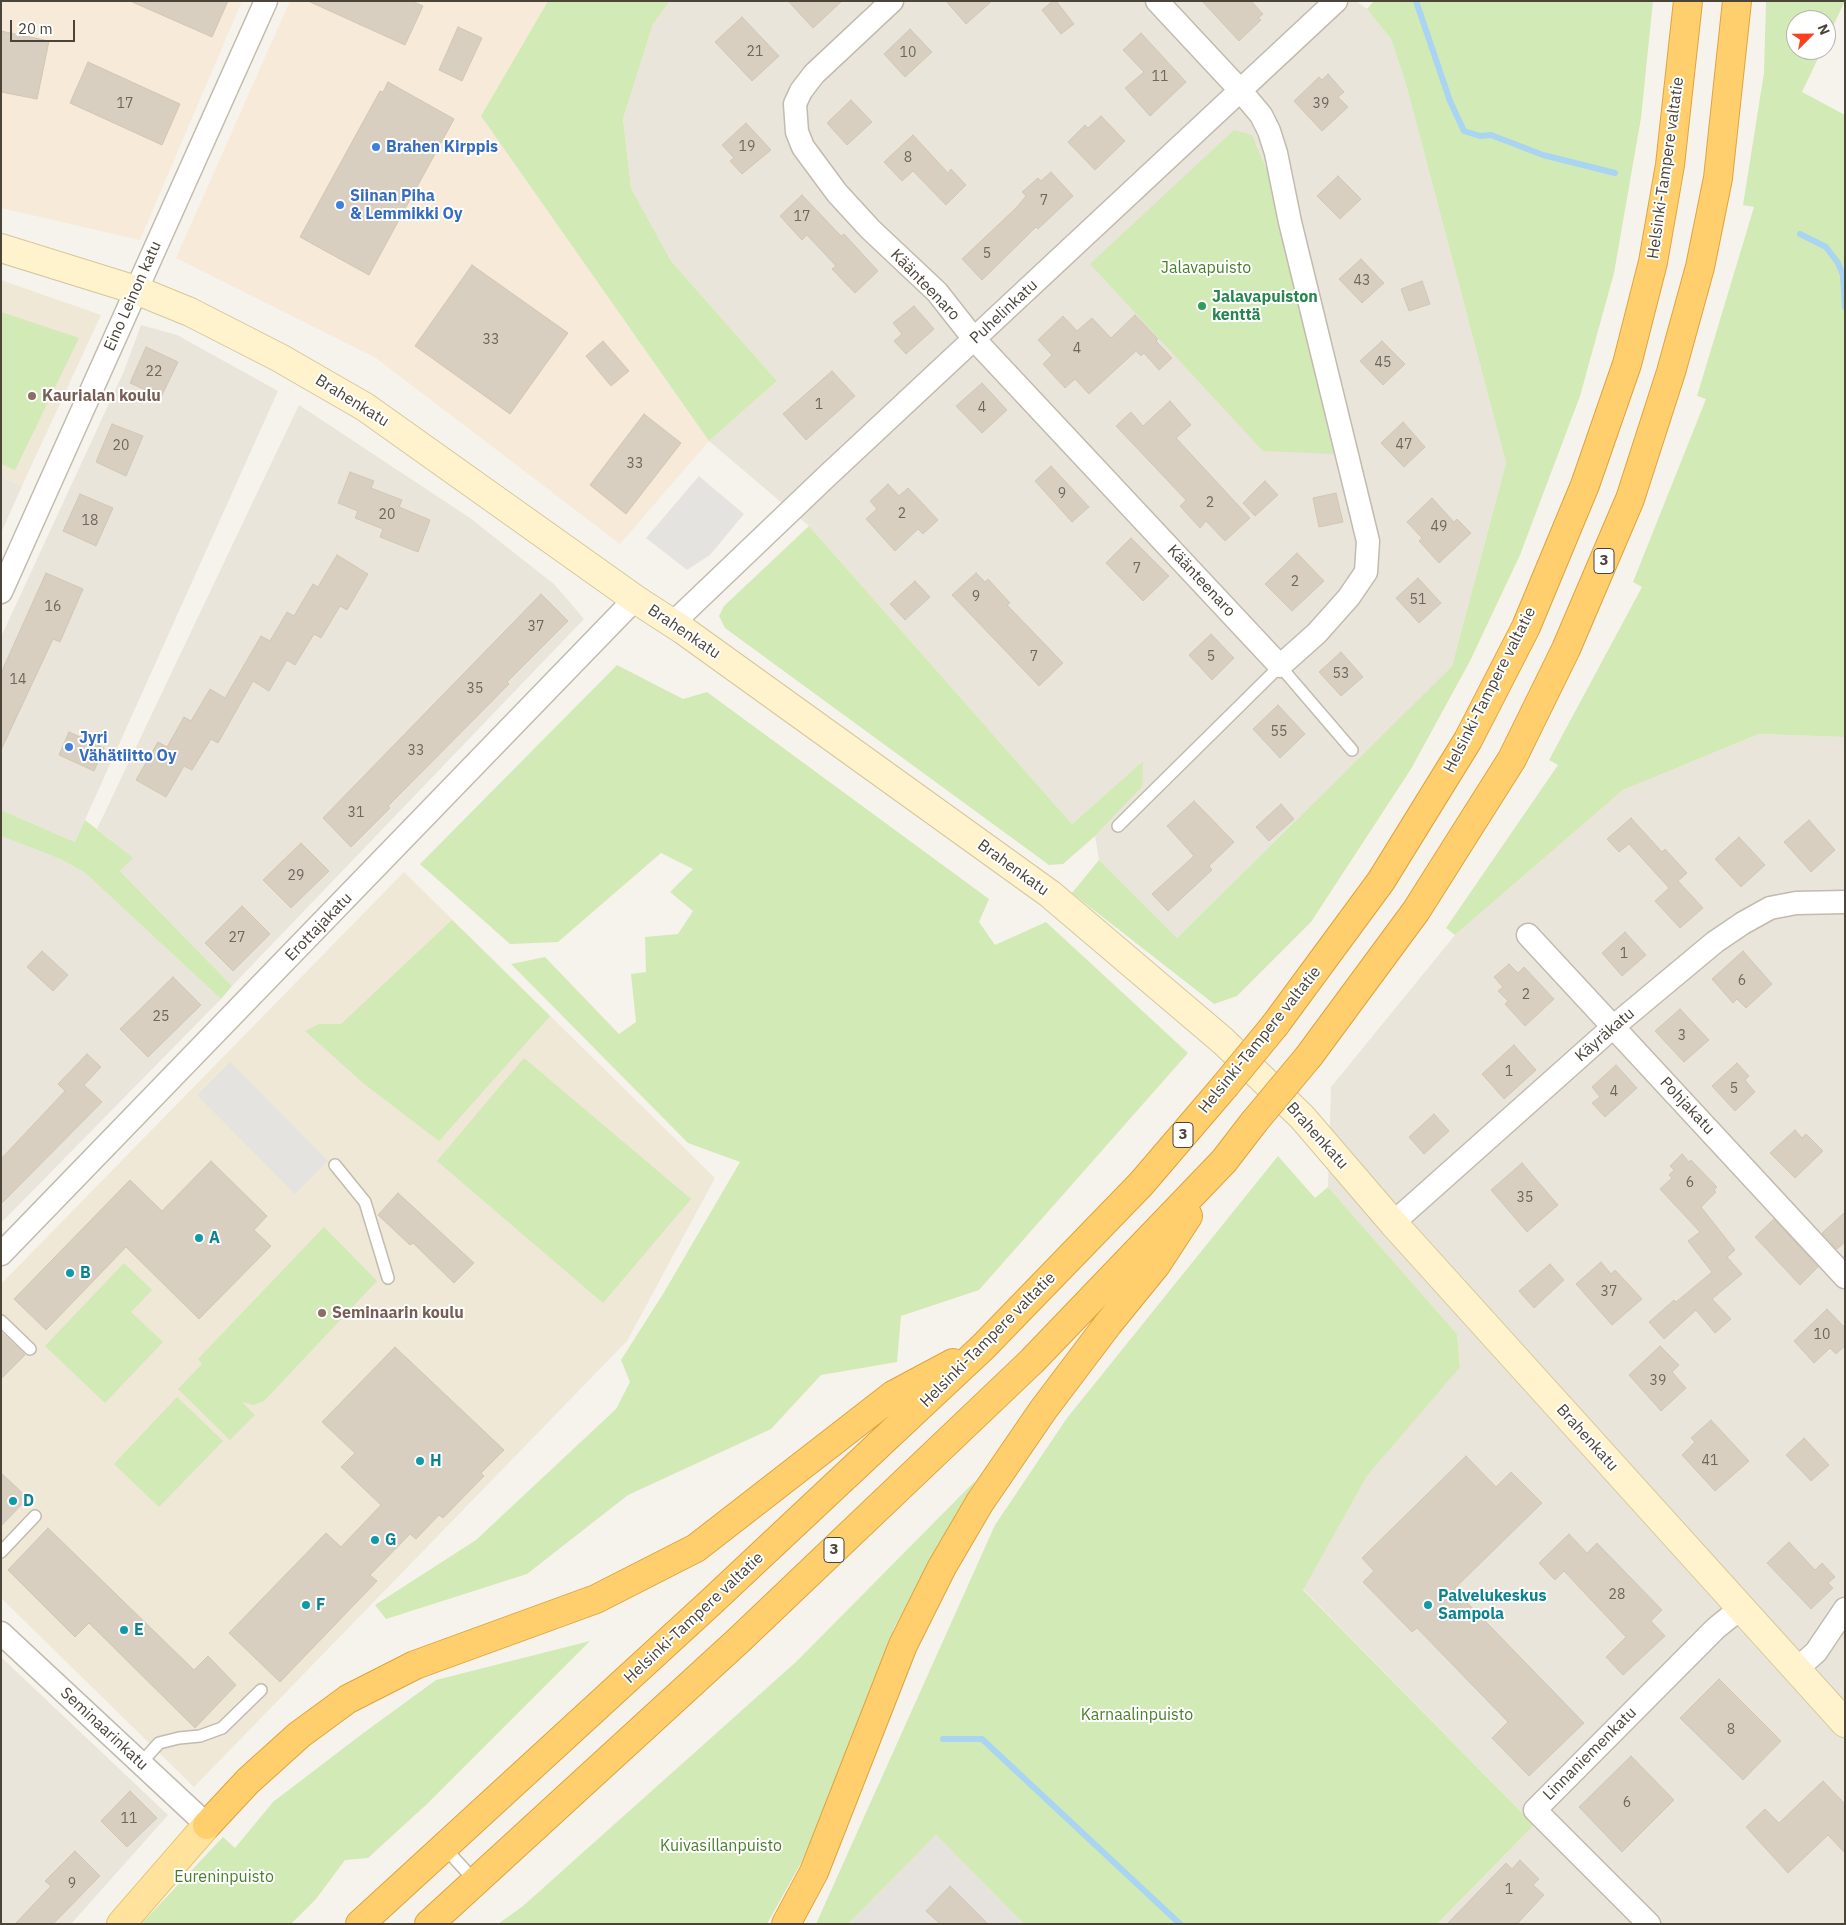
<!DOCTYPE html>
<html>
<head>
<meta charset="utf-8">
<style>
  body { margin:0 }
  #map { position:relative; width:1846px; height:1925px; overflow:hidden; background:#f6f3ec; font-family:"IBM Plex Sans",sans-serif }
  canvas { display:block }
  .frame { position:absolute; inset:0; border:2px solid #4b4439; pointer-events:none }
  .north { position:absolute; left:1786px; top:10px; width:50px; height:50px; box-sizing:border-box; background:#fff; border:1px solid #b7b4b0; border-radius:50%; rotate:67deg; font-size:14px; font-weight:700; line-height:20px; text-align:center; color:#4b4439 }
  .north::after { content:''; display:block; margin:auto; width:18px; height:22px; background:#fc3f1d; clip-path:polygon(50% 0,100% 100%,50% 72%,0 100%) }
  .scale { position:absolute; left:10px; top:20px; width:65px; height:22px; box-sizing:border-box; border:2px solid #4b4439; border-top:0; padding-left:6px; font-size:15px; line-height:18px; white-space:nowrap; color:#4b4439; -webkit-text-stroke:4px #fff; paint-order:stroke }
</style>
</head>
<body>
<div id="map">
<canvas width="1846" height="1925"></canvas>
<div class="frame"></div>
<div class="north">N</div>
<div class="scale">20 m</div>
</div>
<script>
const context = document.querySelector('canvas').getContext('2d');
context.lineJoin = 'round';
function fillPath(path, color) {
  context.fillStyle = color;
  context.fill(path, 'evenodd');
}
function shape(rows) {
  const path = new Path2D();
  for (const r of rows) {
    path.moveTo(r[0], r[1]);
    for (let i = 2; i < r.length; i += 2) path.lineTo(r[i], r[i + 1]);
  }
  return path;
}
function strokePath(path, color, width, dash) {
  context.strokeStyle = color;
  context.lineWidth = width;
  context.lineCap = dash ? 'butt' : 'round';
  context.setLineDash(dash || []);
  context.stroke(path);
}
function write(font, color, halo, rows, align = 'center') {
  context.font = font + ' "IBM Plex Sans",sans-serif';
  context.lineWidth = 4;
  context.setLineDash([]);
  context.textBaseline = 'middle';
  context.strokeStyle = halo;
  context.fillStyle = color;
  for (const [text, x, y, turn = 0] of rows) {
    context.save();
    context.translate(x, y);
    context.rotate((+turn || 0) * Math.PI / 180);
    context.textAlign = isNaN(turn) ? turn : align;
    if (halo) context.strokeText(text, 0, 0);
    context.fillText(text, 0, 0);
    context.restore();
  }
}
const residential = shape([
  [670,1,1356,1,1367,9,1391,39,1406,84,1506,463,1452,666,1177,938,1099,860,1095,836,1142,787,1142,762,1072,824,809,526,709,441,777,381,671,261,631,188,623,119,653,24],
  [141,325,177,335,278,391,75,842,1,810,1,637,124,371],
  [299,405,470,518,555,585,584,619,232,986,120,871,132,858,97,829],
  [1,477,22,486,1,533],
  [1759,734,1845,737,1845,1924,1437,1924,1534,1825,1303,1589,1367,1476,1460,1366,1457,1334,1328,1187,1331,1087,1455,935,1623,790],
  [1,836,60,859,84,872,221,999,1,1223],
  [1,1657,168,1815,71,1924,1,1924]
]);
const commercial = shape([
  [1,1,242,1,140,240,1,208],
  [290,1,548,1,481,116,709,441,620,544,376,358,176,258]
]);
const industrial = shape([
  [936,1835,1024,1924,848,1924]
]);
const education = shape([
  [1,280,101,315,22,486,1,477],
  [404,872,715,1178,627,1341,194,1787,1,1598,1,1284]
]);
const green = shape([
  [548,1,670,1,653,24,623,119,631,188,671,261,777,381,709,441,481,116],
  [1374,1,1653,1,1641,118,1614,273,1580,396,1520,555,1470,661,1411,769,1311,922,1237,996,1214,1004,1072,893,1099,860,1177,938,1452,666,1506,463,1406,84,1391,39,1367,9],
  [1766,1,1845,1,1826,41,1826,20,1796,20,1796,50,1822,50,1802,92,1845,115,1845,737,1759,734,1623,790,1455,935,1446,928,1558,765,1549,760,1642,587,1633,582,1706,399,1697,396,1754,207,1743,205,1764,73],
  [1234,130,1252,135,1270,178,1334,454,1263,451,1090,264],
  [1,312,79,338,15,470,1,464],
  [809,526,1072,824,1143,761,1142,787,1095,836,1063,864,1049,865,725,628,719,616,724,606],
  [617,665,683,699,707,692,989,899,979,922,995,945,1046,922,1188,1053,979,1290,901,1316,897,1362,821,1375,771,1429,628,1495,527,1574,386,1619,375,1605,476,1540,616,1409,630,1382,621,1360,663,1294,740,1162,688,1143,511,964,545,957,619,1034,636,1022,631,974,646,972,645,937,678,934,693,911,670,892,693,869,661,853,558,942,510,944,420,864],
  [1,810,75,842,85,820,133,858,120,871,232,986,221,999,84,872,60,859,1,836],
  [452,920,550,1016,439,1141,363,1083,305,1031,319,1024,341,1024],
  [524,1058,691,1199,603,1303,437,1161],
  [1278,1156,1315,1198,1328,1187,1457,1334,1460,1367,1367,1476,1303,1590,1534,1825,1437,1924,1024,1924,936,1835,848,1924,816,1924,995,1525,1067,1418],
  [324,1227,377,1281,264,1401,253,1405,242,1402,255,1415,230,1440,178,1389,202,1364,198,1359],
  [124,1263,152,1290,131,1312,163,1342,105,1403,45,1346],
  [177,1397,223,1441,159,1507,114,1464],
  [976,1480,894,1628,854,1736,802,1861,767,1924,498,1924,523,1906,797,1661],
  [590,1641,427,1804,368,1858,345,1860,316,1899,291,1924,141,1924,223,1837,235,1848,273,1802,362,1734,436,1680]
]);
const parking = shape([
  [699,476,744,514,710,555,687,570,646,538],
  [230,1062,328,1161,295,1194,197,1095]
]);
const stream = shape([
  [1416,1,1450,101,1464,131,1480,136,1491,135,1543,155,1615,173],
  [1800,234,1826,247,1838,263,1843,275,1845,307],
  [943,1739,982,1739,1180,1924]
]);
const building = shape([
  [130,1,228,1,212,37,130,1],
  [308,1,412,1,423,6,405,45,308,1],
  [788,1,842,1,813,28,788,1],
  [946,1,992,1,966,24,946,1],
  [1053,1,1056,1,1074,24,1061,34,1042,10,1053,1],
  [1202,1,1251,1,1263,14,1258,18,1261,20,1239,41,1202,1],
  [742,17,779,56,752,81,715,42,742,17],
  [458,27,482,38,462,81,439,70,458,27],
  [910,29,932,52,905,77,884,54,910,29],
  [1,31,49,41,37,99,1,92,1,31],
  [1141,33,1186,82,1150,116,1125,88,1144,72,1123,50,1141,33],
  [88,62,180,104,162,145,70,103,88,62],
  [1328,74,1344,92,1338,97,1348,107,1322,131,1294,101,1319,77,1322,80,1328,74],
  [388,82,454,119,369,275,300,237,380,91,383,92,388,82],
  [851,100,872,122,847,145,827,123,851,100],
  [1101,116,1125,141,1095,170,1068,142,1085,125,1088,128,1101,116],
  [746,123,771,150,742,174,730,161,734,158,722,145,746,123],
  [913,135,948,173,951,169,966,185,946,205,913,171,902,181,884,162,913,135],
  [1051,172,1073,196,1038,229,1036,227,982,280,962,259,1017,207,1026,196,1022,192,1038,178,1041,181,1051,172],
  [1338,176,1361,199,1340,219,1317,196,1338,176],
  [802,195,841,236,844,234,878,271,855,293,832,269,836,266,807,235,802,240,780,216,802,195],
  [1361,259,1384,283,1362,303,1339,279,1361,259],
  [472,265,568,333,510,414,415,346,472,265],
  [1422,281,1430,304,1409,311,1401,289,1422,281],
  [914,306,934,329,906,354,894,341,902,334,893,323,914,306],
  [1135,315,1158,339,1156,341,1172,358,1159,370,1144,353,1141,356,1136,351,1089,394,1075,379,1065,388,1043,364,1052,355,1038,340,1063,316,1077,331,1092,318,1111,338,1135,315],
  [603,341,629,371,611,386,586,356,603,341],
  [1382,341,1405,364,1383,385,1360,361,1382,341],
  [146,347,178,362,161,397,130,383,146,347],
  [832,371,855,396,806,440,783,414,832,371],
  [982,383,1007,410,982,433,956,406,982,383],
  [1170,401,1191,425,1176,438,1250,518,1225,541,1206,521,1200,528,1180,506,1186,500,1116,426,1131,412,1143,426,1170,401],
  [644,414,681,443,626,514,590,485,644,414],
  [1403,422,1425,447,1404,467,1381,443,1403,422],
  [112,424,143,436,126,476,96,462,112,424],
  [1051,466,1089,507,1072,522,1035,481,1051,466],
  [350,472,374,481,371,488,402,500,399,507,430,520,418,552,380,537,383,529,355,518,358,511,338,503,350,472],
  [1265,481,1278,495,1255,516,1243,503,1265,481],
  [888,484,899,496,908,488,938,520,923,534,918,529,895,551,866,519,877,509,870,501,888,484],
  [1336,493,1343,522,1319,527,1313,498,1336,493],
  [80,494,113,508,96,546,63,531,80,494],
  [1432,498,1454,522,1457,519,1471,533,1439,563,1419,541,1422,538,1407,522,1432,498],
  [1131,538,1169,576,1143,601,1106,563,1131,538],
  [1297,553,1324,581,1292,611,1265,584,1297,553],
  [337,555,368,574,347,610,340,606,321,638,314,634,295,665,287,660,269,691,253,681,218,743,211,739,192,770,184,766,166,797,136,780,158,742,167,747,184,717,191,721,210,689,225,698,261,636,270,641,287,612,294,616,313,584,318,587,337,555],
  [46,573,83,589,60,642,53,639,1,750,1,673,46,573],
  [976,573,985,582,988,579,1010,603,1007,605,1063,663,1039,686,952,595,976,573],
  [1418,578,1441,603,1419,623,1396,598,1418,578],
  [915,581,930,597,905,620,890,604,915,581],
  [541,594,568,621,507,682,509,684,388,806,390,808,351,847,323,818,541,594],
  [1211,634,1234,658,1212,680,1189,655,1211,634],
  [1341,652,1363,677,1341,696,1319,672,1341,652],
  [1278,705,1305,734,1280,758,1253,729,1278,705],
  [69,732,104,748,94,771,59,755,69,732],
  [1194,801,1234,842,1209,866,1212,870,1168,911,1152,894,1194,856,1167,826,1194,801],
  [1281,804,1294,819,1269,841,1256,827,1281,804],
  [1631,818,1662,852,1665,849,1687,873,1678,881,1703,908,1680,928,1655,901,1669,888,1629,844,1619,852,1607,839,1631,818],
  [1809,820,1835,850,1811,872,1784,842,1809,820],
  [1739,837,1765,865,1741,887,1715,859,1739,837],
  [301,843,329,871,291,908,263,880,301,843],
  [242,906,270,934,233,971,205,943,242,906],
  [1625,932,1646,955,1622,976,1602,953,1625,932],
  [42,951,68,975,53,991,27,967,42,951],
  [1743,951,1772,984,1746,1008,1737,999,1733,1003,1712,979,1743,951],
  [1509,964,1518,973,1524,967,1554,999,1525,1026,1505,1004,1508,1001,1498,991,1503,987,1494,977,1509,964],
  [173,977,201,1005,148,1057,120,1029,173,977],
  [1680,1009,1709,1040,1684,1062,1655,1031,1680,1009],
  [1514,1045,1536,1070,1504,1099,1482,1074,1514,1045],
  [87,1054,101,1067,84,1085,102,1102,1,1204,1,1159,65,1091,58,1084,87,1054],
  [1737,1063,1749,1076,1745,1080,1755,1092,1735,1111,1712,1086,1737,1063],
  [1616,1065,1637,1088,1605,1117,1592,1103,1600,1097,1592,1087,1616,1065],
  [1434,1114,1449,1131,1424,1154,1409,1137,1434,1114],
  [1795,1130,1802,1138,1806,1134,1823,1151,1795,1178,1770,1153,1795,1130],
  [1682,1154,1689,1162,1691,1160,1717,1187,1714,1190,1716,1192,1701,1207,1735,1250,1727,1257,1742,1274,1712,1299,1731,1319,1715,1333,1696,1310,1664,1339,1649,1322,1674,1300,1676,1302,1712,1272,1688,1241,1700,1232,1660,1189,1672,1178,1669,1175,1674,1170,1670,1166,1682,1154],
  [211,1161,267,1216,254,1230,271,1246,199,1319,126,1247,46,1330,14,1299,130,1180,162,1211,211,1161],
  [1522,1163,1558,1205,1527,1232,1491,1190,1522,1163],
  [398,1193,474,1263,454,1283,413,1243,410,1245,378,1215,398,1193],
  [1845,1212,1845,1242,1837,1249,1822,1233,1845,1212],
  [1774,1219,1818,1267,1800,1285,1755,1237,1774,1219],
  [1601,1262,1611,1274,1615,1270,1642,1299,1612,1325,1576,1284,1601,1262],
  [1550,1264,1564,1280,1534,1308,1519,1291,1550,1264],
  [1827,1309,1845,1328,1845,1346,1836,1354,1830,1348,1814,1363,1794,1341,1827,1309],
  [1,1332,25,1355,1,1379,1,1332],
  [1660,1346,1679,1365,1672,1372,1686,1388,1661,1411,1629,1375,1660,1346],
  [395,1347,504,1450,481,1473,484,1476,443,1518,439,1515,416,1539,410,1534,370,1575,377,1581,280,1682,229,1633,326,1533,341,1547,381,1505,341,1467,355,1453,322,1422,395,1347],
  [1711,1420,1749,1461,1715,1491,1682,1455,1695,1442,1691,1438,1711,1420],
  [1804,1438,1829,1465,1811,1481,1786,1455,1804,1438],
  [1466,1456,1496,1487,1511,1472,1542,1503,1454,1589,1584,1723,1529,1776,1492,1738,1508,1722,1417,1628,1412,1632,1363,1582,1374,1571,1362,1558,1466,1456],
  [1,1473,28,1498,1,1526,1,1473],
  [48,1528,194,1670,208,1656,236,1685,195,1728,89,1623,75,1637,8,1570,48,1528],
  [1569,1534,1587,1553,1597,1543,1662,1610,1651,1621,1665,1636,1623,1675,1606,1657,1626,1637,1564,1571,1555,1580,1539,1563,1569,1534],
  [1789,1542,1815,1570,1822,1563,1835,1577,1828,1583,1833,1588,1811,1609,1767,1563,1789,1542],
  [1719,1679,1781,1741,1743,1780,1680,1718,1719,1679],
  [1631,1756,1674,1800,1622,1852,1579,1807,1631,1756],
  [1823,1781,1845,1804,1845,1853,1828,1835,1788,1873,1746,1827,1765,1809,1779,1823,1823,1781],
  [130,1791,157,1818,127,1847,101,1821,130,1791],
  [75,1851,100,1876,53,1924,15,1924,51,1886,45,1881,75,1851],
  [1520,1860,1539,1879,1533,1885,1544,1895,1517,1924,1447,1924,1506,1863,1512,1869,1520,1860],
  [950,1886,988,1924,940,1924,926,1911,950,1886]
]);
const lane = shape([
  [1118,826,1280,666,1352,750],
  [335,1165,365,1202,388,1278],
  [1,1321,30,1349],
  [1,1552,35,1516],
  [141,1763,159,1743,179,1738,200,1736,222,1728,261,1690],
  [444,1847,475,1881]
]);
const street = shape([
  [892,1,814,74,801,91,795,104,797,132,803,147,837,193,870,229,937,292,974,339,1280,666,1317,633,1349,597,1366,572,1368,541,1290,222,1276,153,1269,131,1261,115,1240,90,1157,1],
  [1,592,266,1],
  [673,623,827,476,1336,1],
  [1528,935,1845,1277],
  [1393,1223,1613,1027,1715,942,1743,923,1770,908,1796,903,1845,902],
  [1,1254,635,599],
  [1,1633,207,1825],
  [1797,1669,1816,1652,1845,1609],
  [1649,1924,1535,1810,1716,1628,1741,1608]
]);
const secondary = shape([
  [1,248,136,290,190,312,280,358,365,407,635,599,683,630,1050,894,1223,1041,1302,1117,1393,1223,1845,1723]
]);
const primary = shape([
  [121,1924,207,1825]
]);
const highway = shape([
  [1275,1025,1381,881,1468,740,1526,627,1585,485,1627,364,1653,262,1670,165,1688,1],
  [1309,1056,1416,911,1512,759,1566,649,1630,499,1671,372,1700,267,1718,178,1737,1],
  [207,1825,248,1781,299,1735,348,1699,415,1665,596,1599,696,1548,893,1395,953,1363],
  [360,1924,710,1603,983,1347,1141,1184,1224,1087],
  [429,1924,739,1640,1032,1361,1224,1161,1254,1122],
  [786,1924,814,1872,903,1645,942,1567,980,1502,1043,1410,1108,1324,1156,1265,1188,1216]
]);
const highwayBridge = shape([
  [1224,1087,1275,1025],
  [1254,1122,1309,1056]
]);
const markers = [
  [376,147,5,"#3f7fe0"],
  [340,205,5,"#3f7fe0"],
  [1202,306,5,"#2e9e5b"],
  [32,396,5,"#8d6e63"],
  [69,747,5,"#3f7fe0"],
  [199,1238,5,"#0f9aa8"],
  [70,1273,5,"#0f9aa8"],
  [322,1313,5,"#8d6e63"],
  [420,1461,5,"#0f9aa8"],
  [13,1501,5,"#0f9aa8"],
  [375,1540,5,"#0f9aa8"],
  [306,1605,5,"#0f9aa8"],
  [1428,1605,5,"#0f9aa8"],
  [124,1630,5,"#0f9aa8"]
];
const numberNames = [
  ["21",755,52],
  ["10",908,53],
  ["11",1160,77],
  ["17",125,104],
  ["39",1321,104],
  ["19",747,147],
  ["8",908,158],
  ["7",1044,201],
  ["17",802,217],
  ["5",987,254],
  ["43",1362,281],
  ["33",491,340],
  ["4",1077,349],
  ["45",1383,363],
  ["22",154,372],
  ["1",819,405],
  ["4",982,408],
  ["47",1404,445],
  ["20",121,446],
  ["33",635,464],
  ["9",1062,494],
  ["2",1210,503],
  ["2",902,514],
  ["20",387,515],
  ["18",90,521],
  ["49",1439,527],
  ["7",1137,569],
  ["2",1295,582],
  ["9",976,597],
  ["51",1418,600],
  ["16",53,607],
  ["37",536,627],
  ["7",1034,657],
  ["5",1211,657],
  ["53",1341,674],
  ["14",18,680],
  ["35",475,689],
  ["55",1279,732],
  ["33",416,751],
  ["31",356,813],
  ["29",296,876],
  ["27",237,938],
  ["1",1624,954],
  ["6",1742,981],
  ["2",1526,995],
  ["25",161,1017],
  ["3",1682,1036],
  ["1",1509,1072],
  ["5",1734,1089],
  ["4",1614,1092],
  ["6",1690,1183],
  ["35",1525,1198],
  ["37",1609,1292],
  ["10",1822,1335],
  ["39",1658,1381],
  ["41",1710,1461],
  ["28",1617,1595],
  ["8",1731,1730],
  ["6",1627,1803],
  ["11",129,1819],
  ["9",72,1884],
  ["1",1509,1890]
];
const shields = [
  [1604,561,20],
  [1183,1135,20],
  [834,1550,20]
];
const shieldNames = [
  ["3",1604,561],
  ["3",1183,1135],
  ["3",834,1550]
];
const shopNames = [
  ["Brahen Kirppis",386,147],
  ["Siinan Piha",350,196],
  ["& Lemmikki Oy",350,214],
  ["Jyri",79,738],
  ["Vähätiitto Oy",79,756]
];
const streetNames = [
  ["Helsinki-Tampere valtatie",1666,168,-82],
  ["Käänteenaro",925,285,46],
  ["Eino Leinon katu",133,296,-66],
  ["Puhelinkatu",1004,312,-43],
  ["Brahenkatu",352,401,32],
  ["Käänteenaro",1201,581,47],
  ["Brahenkatu",684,632,34],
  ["Helsinki-Tampere valtatie",1490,690,-63],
  ["Brahenkatu",1013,868,36],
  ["Erottajakatu",319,927,-46],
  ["Käyräkatu",1605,1035,-41],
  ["Helsinki-Tampere valtatie",1260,1040,-51],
  ["Pohjakatu",1687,1106,47],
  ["Brahenkatu",1317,1136,48],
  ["Helsinki-Tampere valtatie",988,1340,-45],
  ["Brahenkatu",1587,1438,48],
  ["Helsinki-Tampere valtatie",694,1618,-43],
  ["Seminaarinkatu",104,1729,43],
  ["Linnaniemenkatu",1590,1754,-45]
];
const parkNames = [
  ["Jalavapuisto",1206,268],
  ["Karnaalinpuisto",1137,1715],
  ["Kuivasillanpuisto",721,1846],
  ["Eureninpuisto",224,1877]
];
const leisureNames = [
  ["Jalavapuiston",1212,297],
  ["kenttä",1212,315]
];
const educationNames = [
  ["Kaurialan koulu",42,396],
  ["Seminaarin koulu",332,1313]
];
const cultureNames = [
  ["A",209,1238],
  ["B",80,1273],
  ["H",430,1461],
  ["D",23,1501],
  ["G",385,1540],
  ["Palvelukeskus",1438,1596],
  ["Sampola",1438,1614],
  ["F",316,1605],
  ["E",134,1630]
];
fillPath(residential, '#eae5da');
fillPath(commercial, '#f7ead8');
fillPath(industrial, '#e6e2dd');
fillPath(education, '#efe8d6');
fillPath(green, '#d2eab5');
fillPath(parking, '#e5e3e0');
strokePath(stream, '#a9d4f2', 6);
fillPath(building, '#d8cfc1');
strokePath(building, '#d3c7b4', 1);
strokePath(lane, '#c2bbae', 14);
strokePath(street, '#c2bbae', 25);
strokePath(secondary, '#d6c79b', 30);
strokePath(primary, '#e6c16a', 30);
strokePath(highway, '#e0a43c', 30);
strokePath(lane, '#fff', 11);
strokePath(street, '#fff', 22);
strokePath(secondary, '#fff3cd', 28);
strokePath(primary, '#ffe39c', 28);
strokePath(highway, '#ffcf6e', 28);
strokePath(highwayBridge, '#e0a43c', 30, []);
strokePath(highwayBridge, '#ffcf6e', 28);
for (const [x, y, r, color] of markers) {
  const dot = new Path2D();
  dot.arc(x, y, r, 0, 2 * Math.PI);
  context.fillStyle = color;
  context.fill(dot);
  strokePath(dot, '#fff', 2);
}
write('14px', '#6e675b', null, numberNames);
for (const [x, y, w] of shields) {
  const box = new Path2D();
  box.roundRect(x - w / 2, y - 12.5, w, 25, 4);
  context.fillStyle = '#fff';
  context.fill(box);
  strokePath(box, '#4b4439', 1);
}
write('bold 15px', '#4b4439', null, shieldNames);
write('bold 16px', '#366cbe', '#fff', shopNames, 'left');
write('16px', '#4b4439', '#fff', streetNames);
write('16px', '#4a7f2a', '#fff', parkNames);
write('bold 16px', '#27864d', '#fff', leisureNames, 'left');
write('bold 16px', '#785e54', '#fff', educationNames, 'left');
write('bold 16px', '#0d838f', '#fff', cultureNames, 'left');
</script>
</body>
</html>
